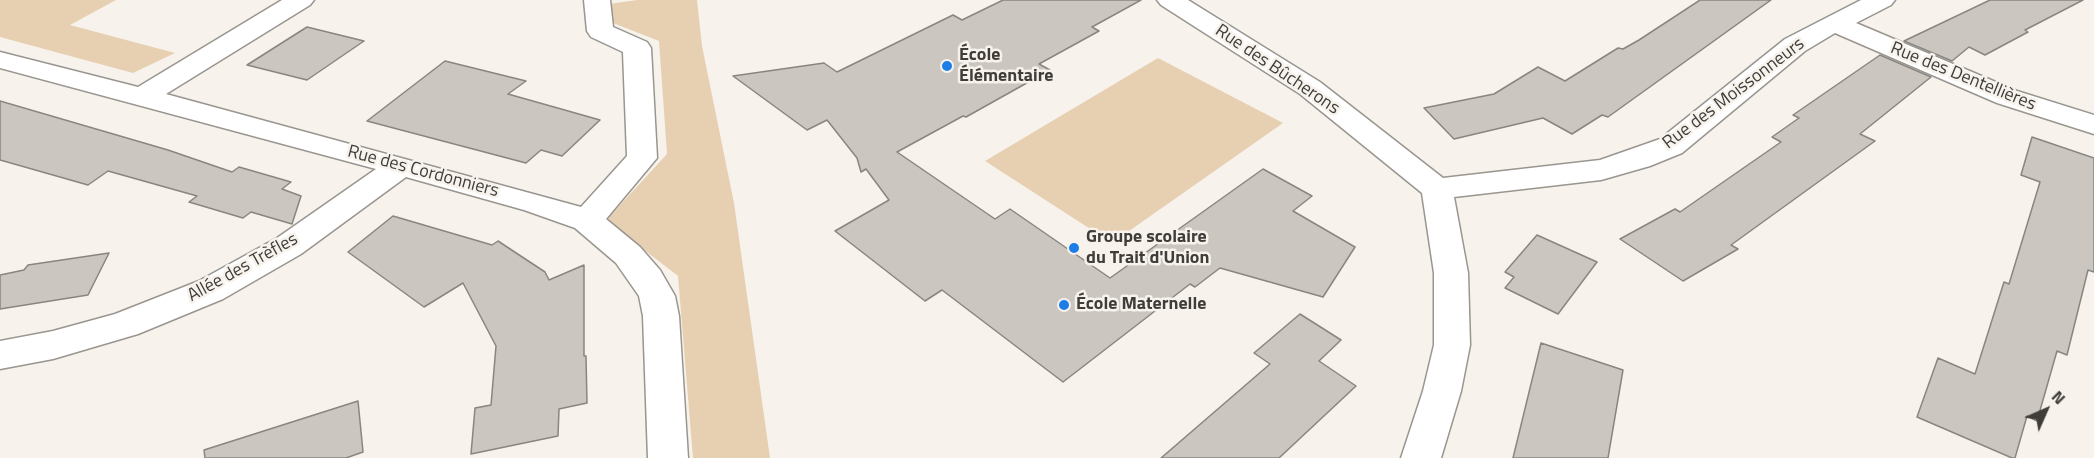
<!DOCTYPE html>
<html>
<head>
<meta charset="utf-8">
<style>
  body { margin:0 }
  #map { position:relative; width:2094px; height:458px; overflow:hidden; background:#f7f2ec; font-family:"Titillium Web",sans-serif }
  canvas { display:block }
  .north { position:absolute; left:2016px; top:380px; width:60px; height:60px; -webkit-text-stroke:4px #f7f2ec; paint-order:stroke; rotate:45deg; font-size:16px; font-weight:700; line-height:24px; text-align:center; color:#3f3d3a }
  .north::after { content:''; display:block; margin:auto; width:21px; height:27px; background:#3f3d3a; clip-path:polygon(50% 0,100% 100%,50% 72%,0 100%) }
</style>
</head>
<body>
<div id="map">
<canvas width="2094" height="458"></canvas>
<div class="north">N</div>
</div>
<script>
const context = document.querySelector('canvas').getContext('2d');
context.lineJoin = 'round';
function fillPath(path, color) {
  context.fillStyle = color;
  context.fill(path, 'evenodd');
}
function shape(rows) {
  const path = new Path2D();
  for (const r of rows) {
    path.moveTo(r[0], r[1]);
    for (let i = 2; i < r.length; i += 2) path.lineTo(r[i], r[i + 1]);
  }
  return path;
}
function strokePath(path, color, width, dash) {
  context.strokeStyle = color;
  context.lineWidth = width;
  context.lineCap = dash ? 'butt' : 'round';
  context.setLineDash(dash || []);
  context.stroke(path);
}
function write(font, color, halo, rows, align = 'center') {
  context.font = font + ' "Titillium Web",sans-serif';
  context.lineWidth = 5;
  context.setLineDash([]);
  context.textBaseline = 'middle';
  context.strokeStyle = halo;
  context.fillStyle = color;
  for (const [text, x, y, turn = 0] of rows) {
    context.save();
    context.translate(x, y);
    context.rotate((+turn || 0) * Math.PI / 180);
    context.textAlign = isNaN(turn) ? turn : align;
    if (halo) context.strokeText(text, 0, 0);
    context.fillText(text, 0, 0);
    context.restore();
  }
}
const green = shape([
  [0,0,116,0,70,25,175,53,133,73,0,37],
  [637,0,697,0,702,46,734,203,770,458,693,458,678,276,608,222,609,217,667,154,659,41,613,23,609,4],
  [1158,58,1283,123,1112,243,985,161]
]);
const building = shape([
  [1003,0,1141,0,1092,27,1099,31,1039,64,1050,70,966,117,963,116,897,152,995,219,1010,209,1110,278,1263,169,1312,196,1293,211,1355,247,1323,297,1220,268,1195,287,1190,284,1063,382,942,290,925,301,835,231,889,200,866,169,861,172,857,158,827,120,807,130,733,76,824,63,837,72,953,15,962,20,1003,0],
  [1700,0,1771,0,1608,117,1602,115,1572,134,1543,118,1454,139,1424,108,1494,94,1538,67,1565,81,1618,48,1623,49,1639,40,1700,0],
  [1990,0,2083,0,2025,30,2028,32,1985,55,1969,47,1952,61,1904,41,1990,0],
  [307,27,364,41,307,80,247,65,307,27],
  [1880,55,1931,77,1860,134,1875,141,1731,245,1738,249,1683,281,1620,239,1675,209,1680,212,1781,142,1772,137,1799,118,1793,115,1880,55],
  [445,61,526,81,508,94,600,120,562,156,541,150,526,163,367,121,445,61],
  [0,101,168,150,232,172,239,167,291,182,282,189,301,196,292,224,251,212,243,218,189,202,197,196,108,171,88,185,0,160,0,101],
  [2032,137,2094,158,2094,272,2088,270,2067,355,2057,351,2037,421,2027,416,2015,458,2012,458,1917,417,1938,358,1975,374,2004,282,2009,284,2040,182,2021,175,2032,137],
  [393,216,492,245,498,241,545,272,549,280,584,265,584,356,586,356,587,403,559,409,558,436,471,454,475,408,491,405,496,346,463,283,424,307,348,252,393,216],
  [1537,235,1597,262,1558,314,1505,288,1514,277,1505,272,1537,235],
  [109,253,88,295,0,309,0,275,24,270,28,265,109,253],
  [1300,314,1341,340,1319,361,1356,386,1279,458,1161,458,1270,364,1254,353,1300,314],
  [1541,343,1623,370,1608,458,1513,458,1541,343],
  [358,401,363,452,346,458,205,458,204,450,358,401]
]);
const minor = shape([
  [282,0,314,0,310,5,166,94,581,207,627,156,623,52,591,37,587,31,584,0,610,0,613,27,647,42,651,48,657,158,606,219,640,247,660,270,675,296,679,316,688,458,648,458,643,316,639,296,616,263,575,228,524,210,406,177,301,254,223,299,138,334,53,359,0,369,0,341,53,331,115,314,199,281,277,238,376,169,0,68,0,52,138,87,282,0],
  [1157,0,1188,0,1320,82,1443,178,1600,160,1660,139,1785,39,1861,0,1895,0,1891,5,1856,23,2017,91,2094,115,2094,134,1997,103,1835,33,1805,51,1682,153,1650,166,1601,180,1454,197,1468,273,1470,345,1461,391,1441,458,1401,458,1423,391,1434,345,1434,273,1422,193,1300,94,1161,5,1157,0]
]);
const markers = [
  [947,66,6,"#1d7de6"],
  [1074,248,6,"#1d7de6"],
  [1064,305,6,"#1d7de6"]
];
const poiNames = [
  ["École",959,56],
  ["Élémentaire",959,77],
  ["Groupe scolaire",1086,238],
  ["du Trait d'Union",1086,259],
  ["École Maternelle",1076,305]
];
const streetNames = [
  ["Rue des Bûcherons",1277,70,34],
  ["Rue des Dentellières",1963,77,22],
  ["Rue des Moissonneurs",1734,94,-37],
  ["Rue des Cordonniers",423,172,15],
  ["Allée des Trèfles",243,268,-29]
];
fillPath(green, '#e7d0b2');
fillPath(building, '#cbc7c0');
strokePath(building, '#89857f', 1.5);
strokePath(minor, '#99958f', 3);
fillPath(minor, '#fff');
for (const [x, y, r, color] of markers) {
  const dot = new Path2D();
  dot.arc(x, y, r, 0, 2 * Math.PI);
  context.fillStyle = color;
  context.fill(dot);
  strokePath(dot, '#f7f2ec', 2);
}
write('bold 18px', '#3f3d3a', '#f7f2ec', poiNames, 'left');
write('18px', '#3f3d3a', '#f7f2ec', streetNames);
</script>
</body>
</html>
